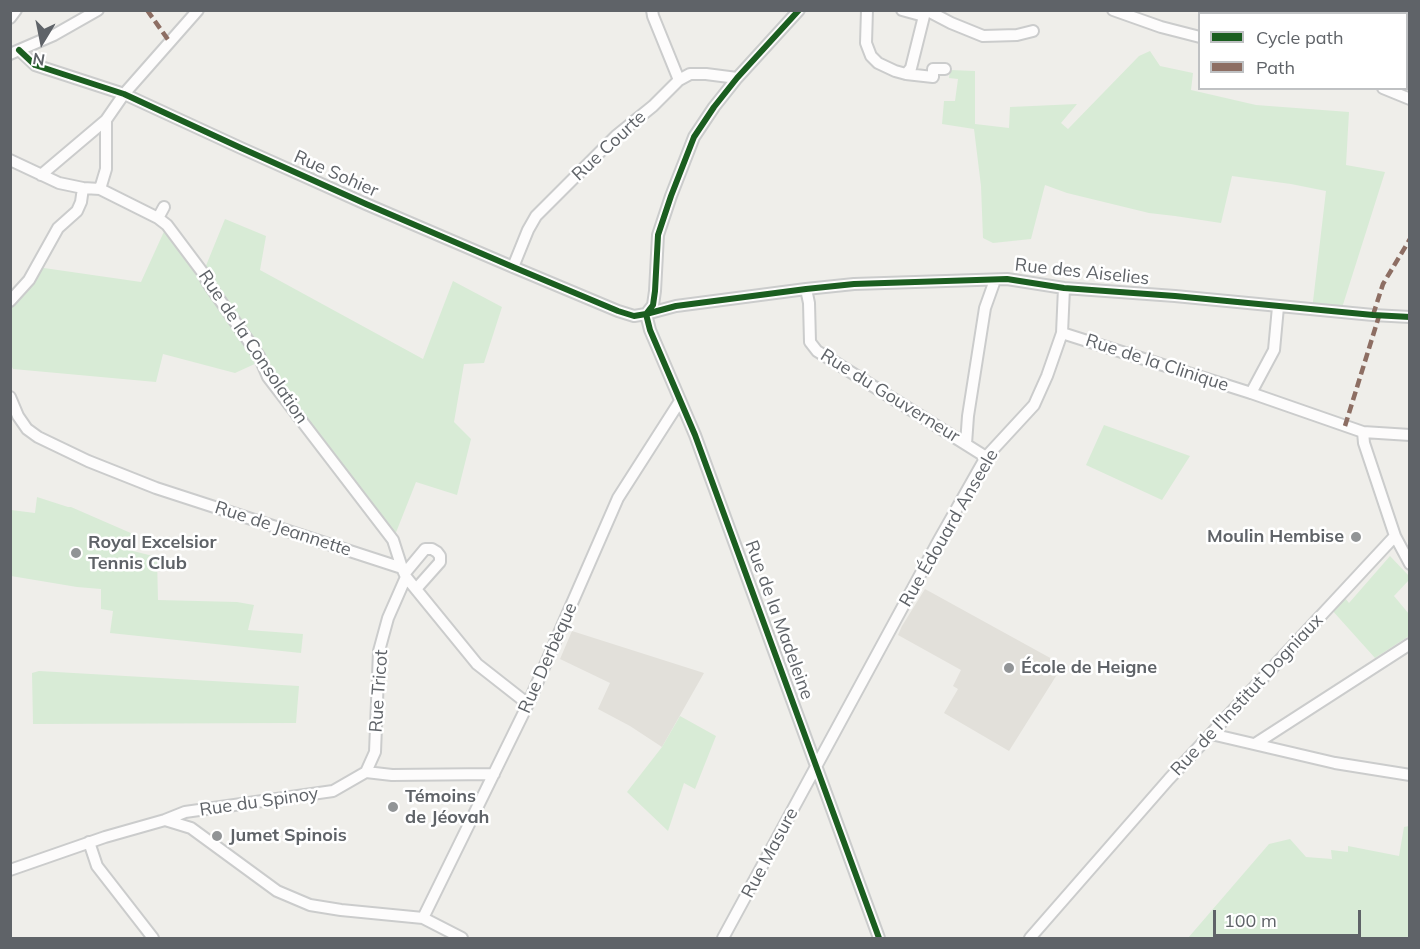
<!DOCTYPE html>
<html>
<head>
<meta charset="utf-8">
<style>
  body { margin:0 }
  #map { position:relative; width:1420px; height:949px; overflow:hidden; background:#efeeea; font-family:Mulish,sans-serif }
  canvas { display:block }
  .frame { position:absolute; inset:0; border:12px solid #5f6368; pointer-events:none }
  .legend { position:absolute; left:1198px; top:12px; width:210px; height:78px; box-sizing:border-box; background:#fff; border:2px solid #bfc1c3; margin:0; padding:8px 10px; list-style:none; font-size:18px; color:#5f6368 }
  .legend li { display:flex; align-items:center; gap:12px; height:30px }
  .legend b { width:30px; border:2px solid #bfc1c3 }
  .north { position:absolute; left:12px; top:12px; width:60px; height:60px; -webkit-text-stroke:4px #fff; paint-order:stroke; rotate:190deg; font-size:16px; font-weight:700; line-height:24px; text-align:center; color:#5f6368 }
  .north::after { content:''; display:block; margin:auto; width:21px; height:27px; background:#5f6368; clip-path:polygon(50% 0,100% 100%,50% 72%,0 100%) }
  .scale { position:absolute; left:1213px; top:910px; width:148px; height:27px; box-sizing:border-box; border:3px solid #5f6368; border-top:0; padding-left:8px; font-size:18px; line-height:21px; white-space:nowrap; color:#5f6368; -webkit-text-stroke:4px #fff; paint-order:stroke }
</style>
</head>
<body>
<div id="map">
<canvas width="1420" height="949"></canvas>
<div class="frame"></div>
<ul class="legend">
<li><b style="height:8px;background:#1b5e20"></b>Cycle path</li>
<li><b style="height:8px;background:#8d6e63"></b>Path</li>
</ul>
<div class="north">N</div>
<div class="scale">100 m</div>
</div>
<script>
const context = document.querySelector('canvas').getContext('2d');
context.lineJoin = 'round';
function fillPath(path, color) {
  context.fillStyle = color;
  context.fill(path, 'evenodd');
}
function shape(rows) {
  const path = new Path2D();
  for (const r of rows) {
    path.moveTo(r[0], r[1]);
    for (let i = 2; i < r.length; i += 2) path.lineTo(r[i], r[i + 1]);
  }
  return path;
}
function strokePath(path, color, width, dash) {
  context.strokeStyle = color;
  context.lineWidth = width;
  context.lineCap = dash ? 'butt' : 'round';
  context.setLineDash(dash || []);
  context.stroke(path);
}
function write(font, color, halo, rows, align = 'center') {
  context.font = font + ' Mulish,sans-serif';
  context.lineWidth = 5;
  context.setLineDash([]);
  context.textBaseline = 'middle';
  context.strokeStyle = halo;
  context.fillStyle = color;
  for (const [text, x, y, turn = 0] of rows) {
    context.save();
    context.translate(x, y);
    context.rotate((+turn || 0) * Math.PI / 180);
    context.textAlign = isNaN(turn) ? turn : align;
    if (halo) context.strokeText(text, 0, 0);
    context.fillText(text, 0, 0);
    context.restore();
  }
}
const education = shape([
  [925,589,1063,665,1009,751,944,713,958,689,953,686,961,670,898,635,902,626],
  [572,631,704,673,662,747,630,726,598,709,610,683,560,659]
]);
const green = shape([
  [1150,51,1160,66,1193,73,1191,90,1256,105,1349,112,1346,165,1385,172,1341,311,1312,310,1326,191,1291,184,1232,176,1221,223,1175,216,1149,213,1067,193,1045,185,1031,239,993,243,983,238,981,186,974,129,942,124,944,101,955,101,958,79,949,78,950,70,975,71,975,124,1009,128,1010,107,1077,104,1061,123,1068,129,1139,56],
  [225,219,266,236,260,270,423,359,453,281,502,307,484,363,464,364,454,422,471,439,457,495,416,482,393,540,259,362,235,373,163,354,156,382,13,369,11,365,11,297,37,267,141,282,167,225,203,273],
  [1104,425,1190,456,1162,500,1086,465],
  [37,497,68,507,71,507,133,534,129,550,157,557,158,600,237,602,254,605,248,630,303,634,301,653,110,633,113,611,101,609,101,589,77,587,11,576,11,510,35,513],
  [1390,556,1409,576,1409,580,1394,596,1409,614,1409,636,1375,658,1331,609,1345,598,1349,603],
  [39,671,299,686,296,723,33,724,32,673],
  [680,716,716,736,695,789,684,783,668,831,627,792,662,747],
  [1409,826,1409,938,1188,938,1269,844,1290,839,1306,857,1332,859,1331,850,1348,852,1348,846,1399,856,1404,827]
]);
const minor = shape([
  [652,10,653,16,679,80],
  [867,10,866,43,871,56,878,63,895,71,906,74,933,77,933,69,945,69],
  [902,10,924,16],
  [930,10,930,12,951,23,983,36,1017,35,1033,31],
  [1113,10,1161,27,1200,37],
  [10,18,16,10],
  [19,50,35,65,124,94,241,148,366,204,513,267,618,311,634,316,646,314,676,306,806,289,854,284,1007,279,1064,288,1175,296,1373,315,1410,317],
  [10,54,54,35,98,10],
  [906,74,911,68,924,16],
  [1383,88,1410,99],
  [10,160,59,183,83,188,100,189,158,218,167,225,203,273,208,283,259,356,268,377,393,540,402,568],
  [41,175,106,120,124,94,198,10],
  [100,189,106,169,106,120],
  [158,218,164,207],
  [513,267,528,230,536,216,616,136,653,106,679,80,690,74,706,74,737,78],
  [806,289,809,303,810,342,817,351,986,457],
  [10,301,29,280,58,228,77,211,81,202,83,188],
  [646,314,650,330,695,435,879,938],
  [646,314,653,305,655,291,658,235,671,196,694,137,714,107,737,78,799,10],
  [1062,333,1251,393,1363,432,1410,435],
  [1251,393,1274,350,1278,307],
  [10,397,18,416,27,429,38,437,88,461,156,488,402,568,406,577,477,664,528,704],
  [1363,432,1364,443,1395,536,1410,564],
  [966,444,968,416,985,308,995,280],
  [405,573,425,549,432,549,437,552,440,556,440,562,416,589],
  [1211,734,1335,763,1410,775],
  [1255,744,1410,644],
  [366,772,375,752,379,651,388,618,406,577],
  [165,820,185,812,333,791,366,772,392,775,494,774],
  [89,842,97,866,153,938],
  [10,870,105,837,165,820,191,828,277,891,310,905,341,910,423,918,462,938],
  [423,918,528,704,618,498,680,401],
  [723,938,939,540,986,457,1034,405,1047,376,1062,333,1064,288],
  [1030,938,1169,779,1395,536]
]);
const quiet = shape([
  [147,10,169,41],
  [1373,315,1383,284,1410,239],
  [1345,426,1379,316]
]);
const cycleway = shape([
  [19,50,35,65,124,94,241,148,366,204,513,267,618,311,634,316,646,314,676,306,806,289,854,284,1007,279,1064,288,1175,296,1373,315,1410,317],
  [646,314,650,330,695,435,879,938],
  [646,314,653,305,655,291,658,235,671,196,694,137,714,107,737,78,799,10]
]);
const markers = [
  [1356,537,6,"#919496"],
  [76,553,6,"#919496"],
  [1009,668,6,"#919496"],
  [393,807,6,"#919496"],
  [217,836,6,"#919496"]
];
const streetNames = [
  ["Rue Courte",609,146,-43],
  ["Rue Sohier",336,174,24],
  ["Rue des Aiselies",1082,272,6],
  ["Rue de la Consolation",253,347,56],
  ["Rue de la Clinique",1157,363,18],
  ["Rue du Gouverneur",890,396,32],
  ["Rue Édouard Anseele",949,528,-60],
  ["Rue de Jeannette",283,529,18],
  ["Rue de la Madeleine",779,620,70],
  ["Rue Derbèque",548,658,-66],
  ["Rue Tricot",379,691,-86],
  ["Rue de l'Institut Dogniaux",1247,695,-47],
  ["Rue du Spinoy",259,802,-8],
  ["Rue Masure",770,853,-62]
];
const poiNames = [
  ["Moulin Hembise",1344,537,"right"],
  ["Royal Excelsior",88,543],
  ["Tennis Club",88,564],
  ["École de Heigne",1021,668],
  ["Témoins",405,797],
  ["de Jéovah",405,818],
  ["Jumet Spinois",229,836]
];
fillPath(education, '#e2e0da');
fillPath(green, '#d8ebd6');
strokePath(minor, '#cbcccc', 14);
strokePath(minor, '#fdfcfc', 10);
strokePath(quiet, '#8d6e63', 4.5, [9, 4.5]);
strokePath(cycleway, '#1b5e20', 6);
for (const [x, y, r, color] of markers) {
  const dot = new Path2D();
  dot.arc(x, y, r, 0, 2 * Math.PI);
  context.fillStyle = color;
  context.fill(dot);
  strokePath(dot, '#fff', 2);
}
write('18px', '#5f6368', '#fff', streetNames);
write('bold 18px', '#5f6368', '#fff', poiNames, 'left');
</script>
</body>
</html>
